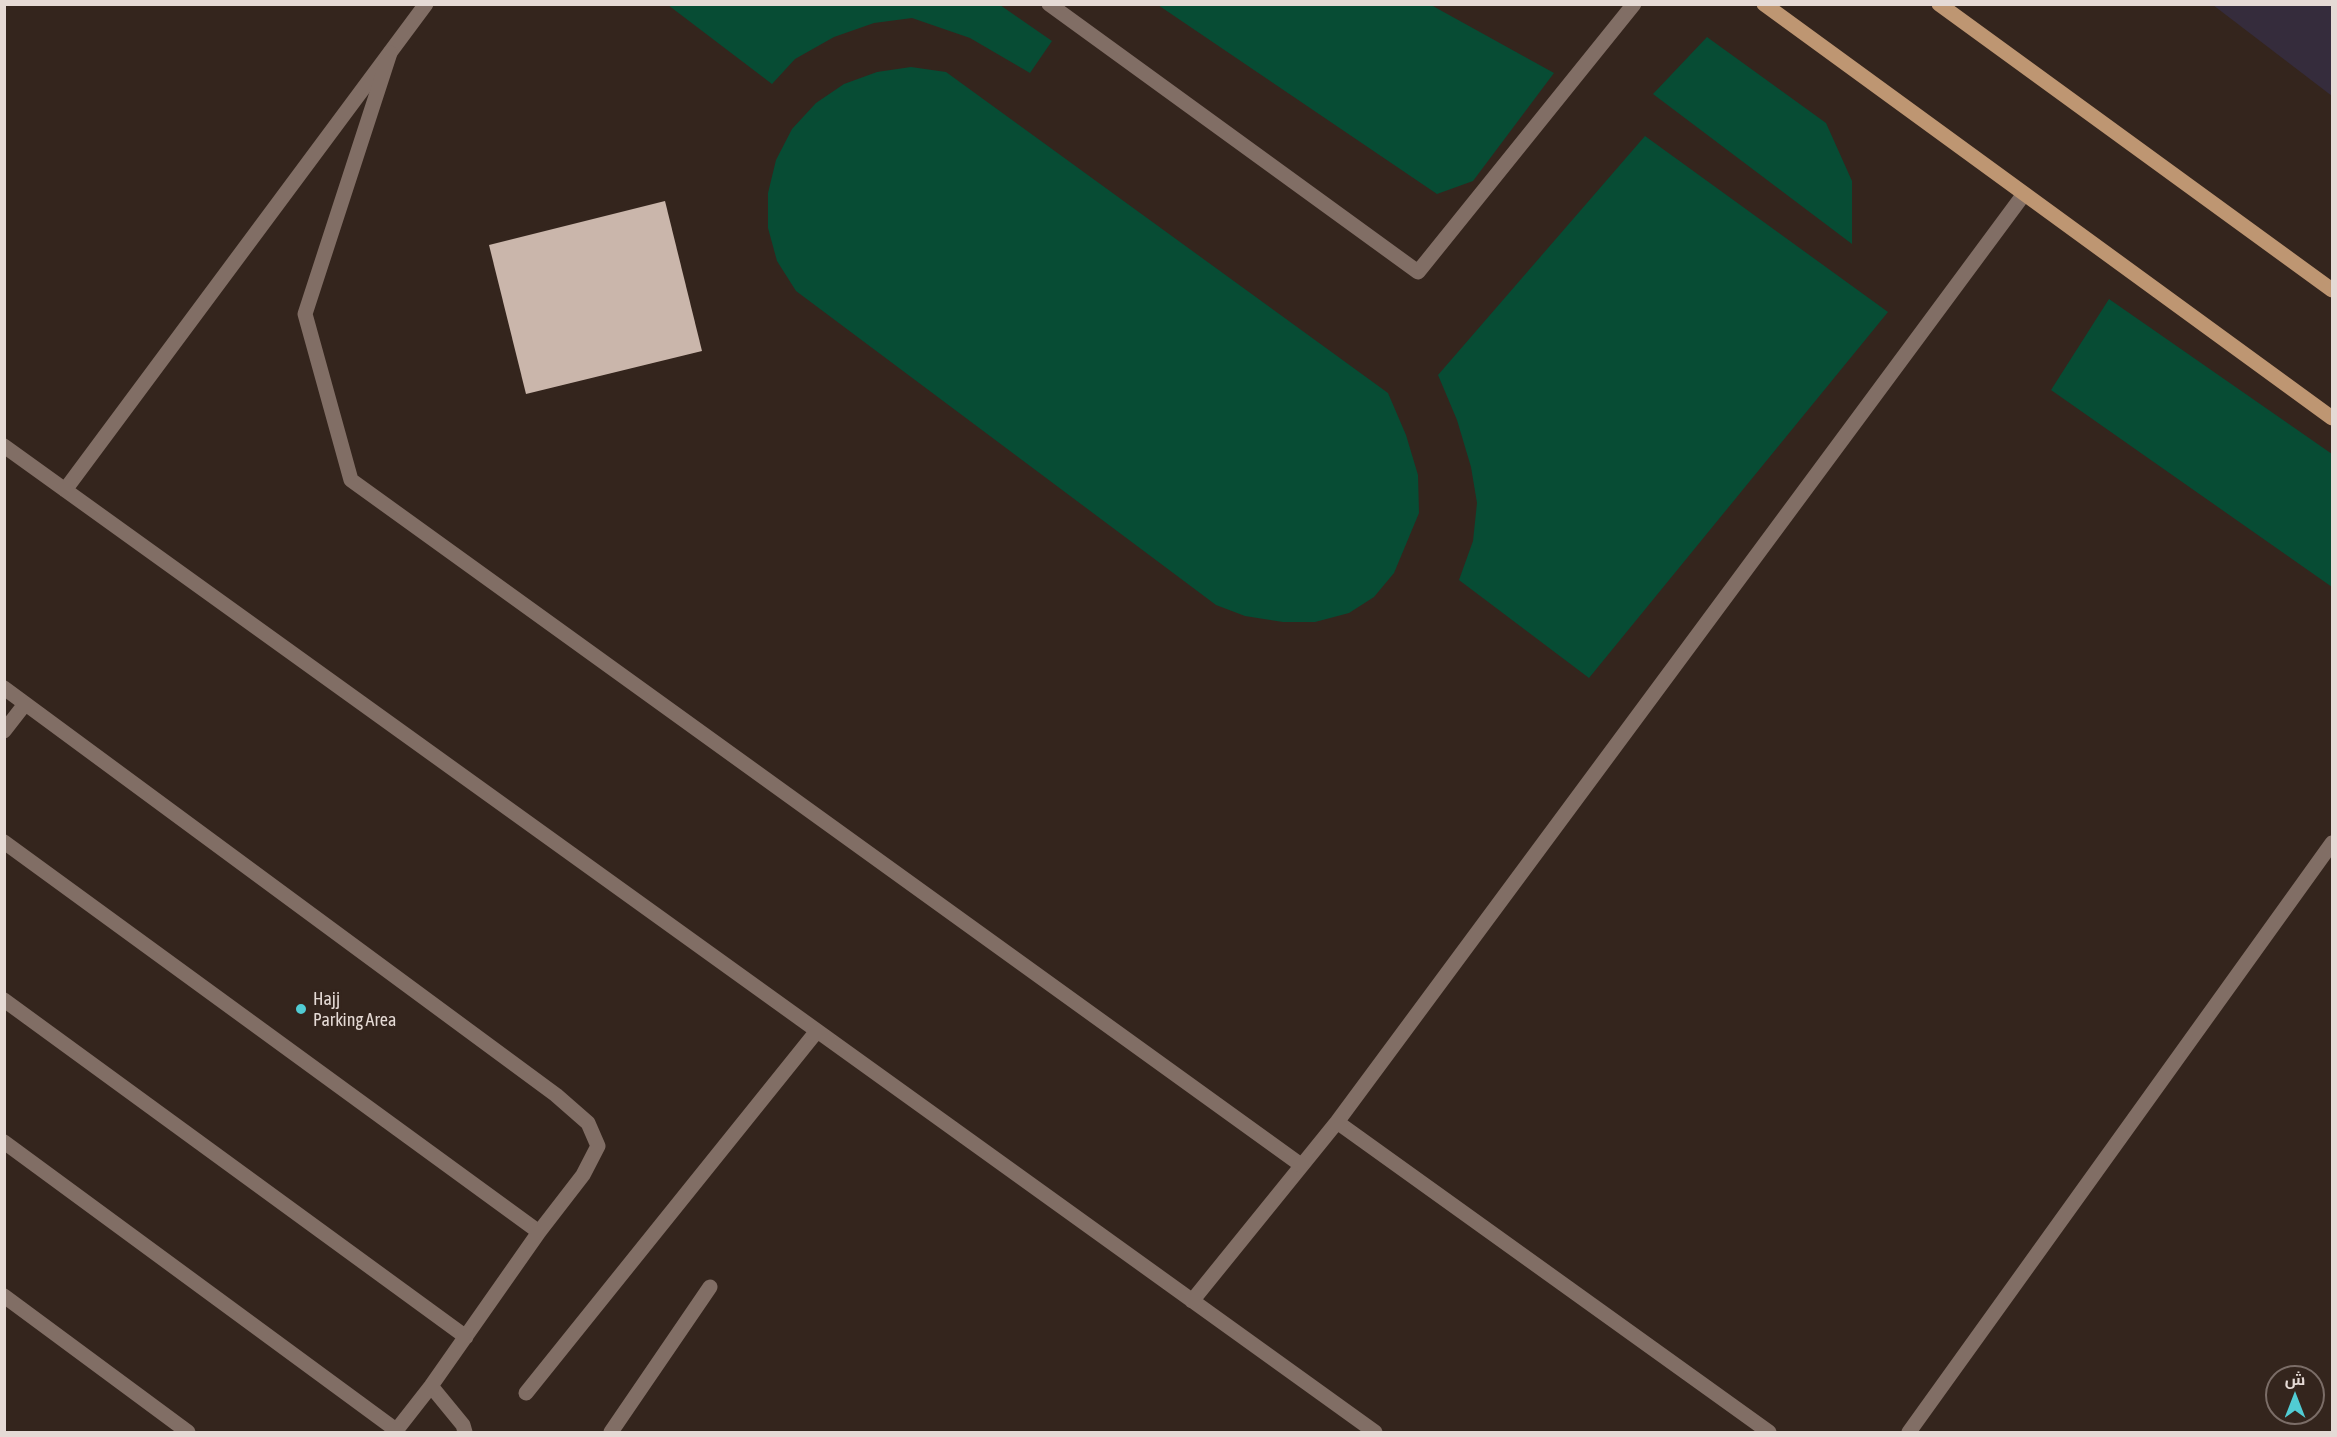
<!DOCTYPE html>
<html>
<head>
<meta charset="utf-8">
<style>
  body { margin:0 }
  #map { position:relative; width:2337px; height:1437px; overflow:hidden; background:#34251d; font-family:"Asap Condensed",Cairo,sans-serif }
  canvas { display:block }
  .frame { position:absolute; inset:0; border:6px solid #e5dad5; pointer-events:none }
  .north { position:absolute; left:2265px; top:1365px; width:60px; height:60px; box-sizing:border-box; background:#34251d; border:2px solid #7b6d67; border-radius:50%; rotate:0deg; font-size:16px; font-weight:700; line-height:24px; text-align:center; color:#e5dad5 }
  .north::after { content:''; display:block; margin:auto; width:21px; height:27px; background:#51ccd4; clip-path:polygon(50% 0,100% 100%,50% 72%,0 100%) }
</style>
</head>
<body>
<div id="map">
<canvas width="2337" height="1437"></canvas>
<div class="frame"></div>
<div class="north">ش</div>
</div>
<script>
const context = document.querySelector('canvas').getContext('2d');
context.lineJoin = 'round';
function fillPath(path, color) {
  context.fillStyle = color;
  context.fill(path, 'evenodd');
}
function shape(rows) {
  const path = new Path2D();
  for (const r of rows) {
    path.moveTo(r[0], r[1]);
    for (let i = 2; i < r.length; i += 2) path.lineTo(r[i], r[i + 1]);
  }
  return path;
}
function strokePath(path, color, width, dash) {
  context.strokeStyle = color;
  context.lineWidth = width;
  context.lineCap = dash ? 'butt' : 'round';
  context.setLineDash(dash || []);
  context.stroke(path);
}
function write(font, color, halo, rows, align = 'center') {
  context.font = font + ' "Asap Condensed",sans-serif';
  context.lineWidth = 6;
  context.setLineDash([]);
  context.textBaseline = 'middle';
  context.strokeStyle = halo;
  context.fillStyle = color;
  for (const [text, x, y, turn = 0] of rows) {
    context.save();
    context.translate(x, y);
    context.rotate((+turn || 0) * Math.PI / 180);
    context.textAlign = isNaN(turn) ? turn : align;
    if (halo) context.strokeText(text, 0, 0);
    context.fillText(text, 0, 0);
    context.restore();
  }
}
const industrial = shape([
  [2213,5,2332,5,2332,96]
]);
const green = shape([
  [668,5,1000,5,1052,41,1030,73,970,38,912,18,874,23,834,37,795,59,772,84],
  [1158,5,1431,5,1554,73,1473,181,1437,194],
  [1707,37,1826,123,1852,181,1852,244,1653,94],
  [911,67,946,72,1388,393,1406,435,1418,475,1419,513,1394,573,1374,597,1349,613,1315,622,1283,622,1245,616,1216,605,796,291,777,261,768,228,768,193,776,160,792,129,816,103,844,84,877,72],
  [1645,136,1888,312,1589,678,1459,580,1473,541,1477,503,1471,467,1457,420,1438,375],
  [2109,299,2332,454,2332,587,2051,390]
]);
const building = shape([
  [665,201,702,351,526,394,489,245]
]);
const service = shape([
  [1049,4,1418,272,1634,4],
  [4,446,1375,1432],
  [65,490,426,4],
  [4,688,556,1095,588,1123,598,1146,583,1175,539,1232,431,1386,395,1432],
  [4,731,25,704],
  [4,842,539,1232],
  [4,1000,466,1337],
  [1337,1122,1769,1432],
  [4,1142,396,1430],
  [4,1296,188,1432],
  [1192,1301,1337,1122,2024,194],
  [431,1386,463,1425,465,1432],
  [526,1393,817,1031],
  [611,1432,710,1287],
  [1909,1432,2332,843]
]);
const minor = shape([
  [390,53,305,314,351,480,1301,1165]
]);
const primary = shape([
  [1764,4,2332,418],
  [1939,4,2332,290]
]);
const markers = [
  [301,1009,6,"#51ccd4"]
];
const poiNames = [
  ["Hajj",313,999],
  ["Parking Area",313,1020]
];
fillPath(industrial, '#352c3c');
fillPath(green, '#074c34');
fillPath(building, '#cab6ab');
strokePath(service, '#816e65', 15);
strokePath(minor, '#816e65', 15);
strokePath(primary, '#be9672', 15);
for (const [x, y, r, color] of markers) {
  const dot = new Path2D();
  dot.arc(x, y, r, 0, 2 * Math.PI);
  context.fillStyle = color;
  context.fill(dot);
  strokePath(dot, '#34251d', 2);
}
write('18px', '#e5dad5', '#34251d', poiNames, 'left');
</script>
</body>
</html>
